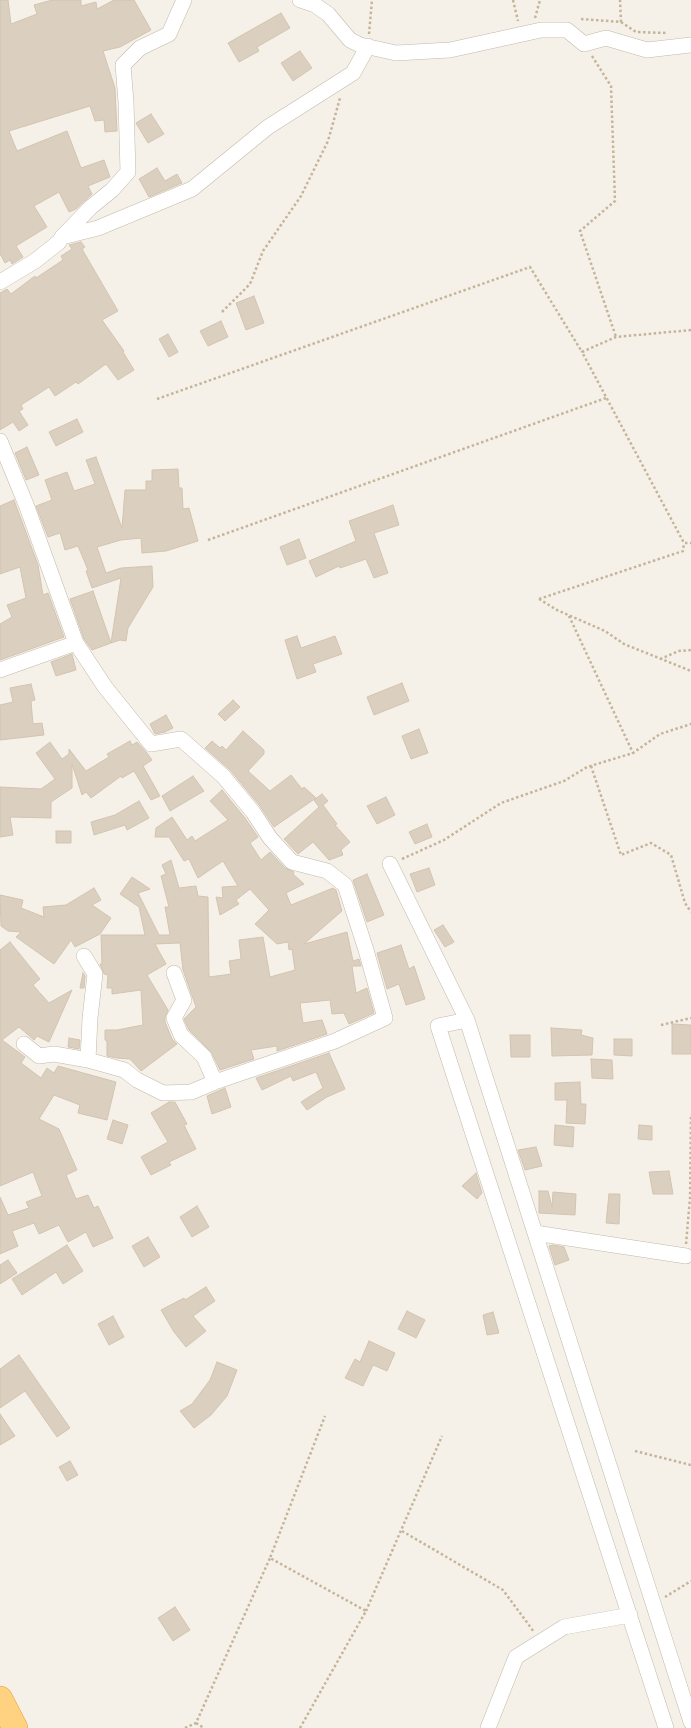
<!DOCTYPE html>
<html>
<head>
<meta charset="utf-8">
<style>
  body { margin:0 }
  canvas { display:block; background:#f5f1e8 }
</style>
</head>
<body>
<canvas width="691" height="1728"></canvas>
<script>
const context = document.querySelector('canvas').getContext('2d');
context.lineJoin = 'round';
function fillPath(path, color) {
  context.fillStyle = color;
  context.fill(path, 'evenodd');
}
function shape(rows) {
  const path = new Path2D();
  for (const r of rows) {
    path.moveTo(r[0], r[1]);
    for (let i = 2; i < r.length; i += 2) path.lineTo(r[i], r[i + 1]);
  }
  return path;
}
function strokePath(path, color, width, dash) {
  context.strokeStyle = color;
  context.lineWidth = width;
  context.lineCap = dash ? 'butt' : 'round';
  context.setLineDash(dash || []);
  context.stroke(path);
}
const building = shape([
  [0,0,8,0,11,24,37,14,34,5,52,0,81,0,81,6,96,2,97,9,114,0,134,0,151,30,120,47,103,51,115,88,117,131,105,132,104,120,95,121,90,106,9,131,17,151,67,131,81,168,104,160,110,177,88,186,92,194,76,209,69,212,59,192,34,206,47,227,16,246,23,257,12,264,10,260,5,263,0,254,0,0],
  [281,13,290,28,257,47,259,51,239,62,228,43,281,13],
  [300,51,312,68,293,81,281,63,300,51],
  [151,114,164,134,148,143,136,123,151,114],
  [157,168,165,181,177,174,182,183,149,197,139,179,157,168],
  [81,242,85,247,82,249,118,311,102,320,124,351,123,352,134,370,118,380,106,364,78,384,76,382,55,396,49,387,21,405,23,409,19,411,28,425,19,431,13,422,0,430,0,293,7,289,11,294,35,276,36,278,63,260,61,256,72,249,69,245,81,242],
  [254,296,264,323,246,330,236,303,254,296],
  [221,321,228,337,208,346,200,331,221,321],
  [168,334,178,352,169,357,159,339,168,334],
  [77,419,83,432,56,446,49,432,77,419],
  [27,447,39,475,26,480,15,453,27,447],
  [96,457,122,528,125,490,146,490,146,481,152,481,152,470,178,469,179,488,182,488,183,509,189,508,198,541,166,551,142,553,141,538,121,540,97,547,106,573,121,568,152,566,153,587,128,628,126,641,120,640,111,643,121,578,92,588,86,571,88,570,78,546,65,550,60,533,48,537,36,506,52,500,45,480,67,472,74,491,95,484,86,460,96,457],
  [14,500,38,565,43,595,48,593,64,637,0,660,0,624,12,617,7,605,26,598,20,567,0,574,0,506,14,500],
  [393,505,399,525,374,533,388,573,374,578,366,559,340,568,339,566,316,577,309,561,356,541,349,521,393,505],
  [299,539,306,558,287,565,280,547,299,539],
  [93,591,111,643,92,650,84,639,70,599,93,591],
  [297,636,301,648,335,636,342,654,313,664,316,672,297,679,285,640,297,636],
  [72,654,76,670,56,676,51,662,72,654],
  [402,683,409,701,374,715,367,697,402,683],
  [31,684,35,700,31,701,33,724,42,723,44,735,0,740,0,705,13,702,10,688,31,684],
  [233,700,240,707,225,721,218,714,233,700],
  [166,715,173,728,165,732,155,734,150,724,166,715],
  [419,729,428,753,411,759,402,736,419,729],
  [243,731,264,750,264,754,248,771,270,791,291,775,302,789,304,787,316,798,274,827,260,806,230,770,205,748,212,741,220,748,222,746,226,750,243,731],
  [130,741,132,745,137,742,147,753,152,760,143,766,160,796,151,800,134,771,122,778,121,776,91,798,86,792,82,795,72,764,72,788,51,802,51,818,10,817,13,835,0,837,0,787,41,789,55,779,36,753,50,742,62,759,69,754,69,749,86,771,109,757,107,754,130,741],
  [193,776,204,791,170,811,162,796,193,776],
  [222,790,245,818,258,837,250,843,261,860,270,852,285,868,294,872,293,874,304,884,286,893,291,905,333,888,336,890,342,911,304,944,347,932,353,961,359,959,361,966,352,966,356,993,367,988,374,1013,349,1024,344,1013,332,1014,330,1000,300,1003,303,1023,322,1020,327,1034,277,1051,277,1046,251,1050,254,1059,220,1070,212,1053,189,1030,184,1019,196,1007,183,970,180,943,155,944,166,964,147,975,168,1010,165,1017,165,1022,172,1039,177,1044,141,1071,130,1059,117,1058,107,1056,107,1041,105,1040,105,1030,117,1030,143,1025,141,990,112,994,112,988,107,988,108,975,104,974,100,964,102,964,101,935,145,935,139,907,120,894,132,877,150,889,138,893,159,935,170,935,165,907,169,907,161,876,166,874,162,865,171,860,179,888,196,886,198,896,208,897,209,977,231,974,229,961,241,959,239,940,263,937,270,977,295,970,292,949,289,950,288,942,277,944,255,924,269,910,250,889,236,900,239,904,220,915,216,897,223,898,222,887,238,886,223,861,198,878,189,859,184,861,169,837,155,837,156,828,172,817,187,840,192,836,195,841,228,820,210,801,222,790],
  [322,794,328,801,323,805,337,824,335,825,350,842,341,850,343,855,329,860,313,842,298,854,284,839,319,807,314,800,322,794],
  [386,797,395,815,377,824,367,806,386,797],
  [139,801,149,818,127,830,125,825,94,835,91,822,115,815,139,801],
  [427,824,432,837,415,844,409,832,427,824],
  [56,831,71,831,71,843,56,843,56,831],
  [429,868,435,885,417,892,410,874,429,868],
  [367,874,384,915,367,922,353,880,367,874],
  [94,888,101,900,92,905,111,918,100,934,75,947,71,940,54,964,16,937,21,932,8,931,1,926,0,895,23,900,21,908,44,917,43,907,66,905,94,888],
  [443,925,454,942,445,947,434,930,443,925],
  [10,942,40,979,33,985,49,1003,72,990,49,1042,37,1036,34,1040,19,1027,2,1040,25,1057,21,1063,41,1078,47,1068,54,1073,58,1066,116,1082,107,1120,78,1113,80,1105,54,1095,39,1119,59,1129,77,1170,66,1175,76,1199,88,1195,94,1208,98,1206,113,1238,93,1247,86,1232,68,1242,59,1225,39,1234,34,1223,12,1231,18,1246,0,1254,0,1197,8,1215,29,1208,26,1202,42,1196,33,1172,0,1186,0,950,10,942],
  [401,945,409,969,414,966,425,999,406,1005,399,984,387,989,377,953,401,945],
  [83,973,85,976,84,988,80,988,83,973],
  [672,1024,691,1025,691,1054,672,1054,672,1024],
  [551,1028,582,1030,581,1035,593,1038,592,1055,552,1056,551,1028],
  [510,1035,530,1035,530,1057,511,1057,510,1035],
  [69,1038,80,1040,79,1049,68,1047,69,1038],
  [614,1039,632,1039,632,1056,614,1055,614,1039],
  [329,1053,345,1089,327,1097,307,1110,301,1102,323,1088,316,1072,293,1081,291,1076,262,1090,256,1078,329,1053],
  [591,1059,612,1060,613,1079,592,1078,591,1059],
  [580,1082,581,1104,586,1104,585,1124,566,1123,567,1100,555,1100,555,1083,580,1082],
  [225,1088,231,1107,212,1114,207,1096,225,1088],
  [169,1102,175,1102,187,1124,184,1125,196,1149,169,1162,171,1165,151,1175,141,1157,168,1142,151,1113,169,1102],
  [113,1120,128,1125,122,1144,107,1139,113,1120],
  [555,1125,574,1127,573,1147,554,1145,555,1125],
  [639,1125,652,1126,652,1140,638,1139,639,1125],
  [536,1147,542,1166,525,1170,518,1150,536,1147],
  [669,1171,673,1194,653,1194,649,1172,669,1171],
  [476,1173,482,1193,477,1199,462,1186,476,1173],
  [539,1191,548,1191,552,1207,553,1192,576,1194,575,1215,539,1213,539,1191],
  [609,1194,620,1194,619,1224,606,1223,609,1194],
  [197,1206,209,1227,192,1237,180,1217,197,1206],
  [148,1237,160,1257,144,1267,132,1246,148,1237],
  [67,1245,83,1271,63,1284,56,1272,22,1295,12,1279,67,1245],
  [553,1245,564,1247,569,1260,555,1265,549,1246,553,1245],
  [8,1260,17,1273,0,1284,0,1265,8,1260],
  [206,1287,215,1301,193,1316,206,1331,186,1347,174,1332,161,1310,184,1298,185,1300,206,1287],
  [407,1311,425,1320,416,1338,398,1329,407,1311],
  [493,1312,499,1333,487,1335,483,1315,493,1312],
  [113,1316,124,1337,109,1345,98,1324,113,1316],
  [369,1341,395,1353,387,1371,373,1365,363,1386,345,1378,355,1359,360,1362,369,1341],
  [19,1355,70,1428,57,1437,25,1391,0,1408,0,1369,19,1355],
  [217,1362,237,1370,227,1396,211,1415,194,1428,180,1411,192,1404,210,1380,217,1362],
  [0,1414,15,1436,0,1445,0,1414],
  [70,1461,78,1475,67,1481,59,1467,70,1461],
  [175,1607,190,1630,173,1641,158,1618,175,1607]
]);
const path = shape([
  [513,0,518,21],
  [535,18,540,0],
  [581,19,621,22,620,0],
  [621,22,636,32,667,33],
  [369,34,372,0],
  [592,56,611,86,615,201,580,231,616,337],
  [222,312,250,284,263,251,301,196,328,141,340,98],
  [691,330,616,337,582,352,684,543,691,543],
  [157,399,530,267,582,352],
  [208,540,606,398],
  [539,599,557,610,605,631,624,644,691,671],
  [539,599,683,551,684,543],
  [569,616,633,753],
  [660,659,679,651,691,650],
  [591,766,621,855,651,843,671,855,685,903,691,912],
  [402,859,444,840,501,803,564,781,587,767,633,753,660,734,691,724],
  [661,1025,691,1018],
  [686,1244,690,1198,691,1114],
  [635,1451,691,1465],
  [402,1531,503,1590,534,1632],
  [665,1597,691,1581],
  [366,1611,442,1436],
  [196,1723,204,1728],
  [185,1728,196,1723,270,1558],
  [300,1728,366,1611,270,1558,325,1416]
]);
const minor = shape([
  [300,0,315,5,328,14,350,40,360,45,396,53,450,50,541,30,567,30,584,44,606,38,647,50,691,45],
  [62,237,98,228,192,189,268,127,353,73,368,46],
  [0,282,35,261,59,242,62,237,91,207,112,190,128,172,126,102,123,65,140,48,169,34,184,0],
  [0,441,27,507,76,643,0,670],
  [390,864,467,1020,691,1722],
  [84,956,95,974,90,1018,88,1060],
  [174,973,184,1000,174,1018,181,1035,204,1057,215,1082],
  [467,1020,438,1026,666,1728],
  [24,1044,39,1056,54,1054,88,1060,124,1070,137,1080,163,1093,191,1092,215,1082,335,1041,385,1018,366,950,345,885,327,871,292,862,270,838,253,812,223,776,181,739,151,744,105,687,76,643],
  [535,1233,686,1256],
  [488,1728,516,1657,564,1627,630,1615]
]);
const trunk = shape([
  [0,1699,15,1728]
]);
fillPath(building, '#dbcfc0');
strokePath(building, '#d4c4af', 1);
strokePath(minor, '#c2b9aa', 16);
strokePath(trunk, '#eb9d2c', 26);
strokePath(path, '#c5b49a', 2.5, [2.5, 2.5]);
strokePath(minor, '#fff', 15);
strokePath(trunk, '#ffd281', 25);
</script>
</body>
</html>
